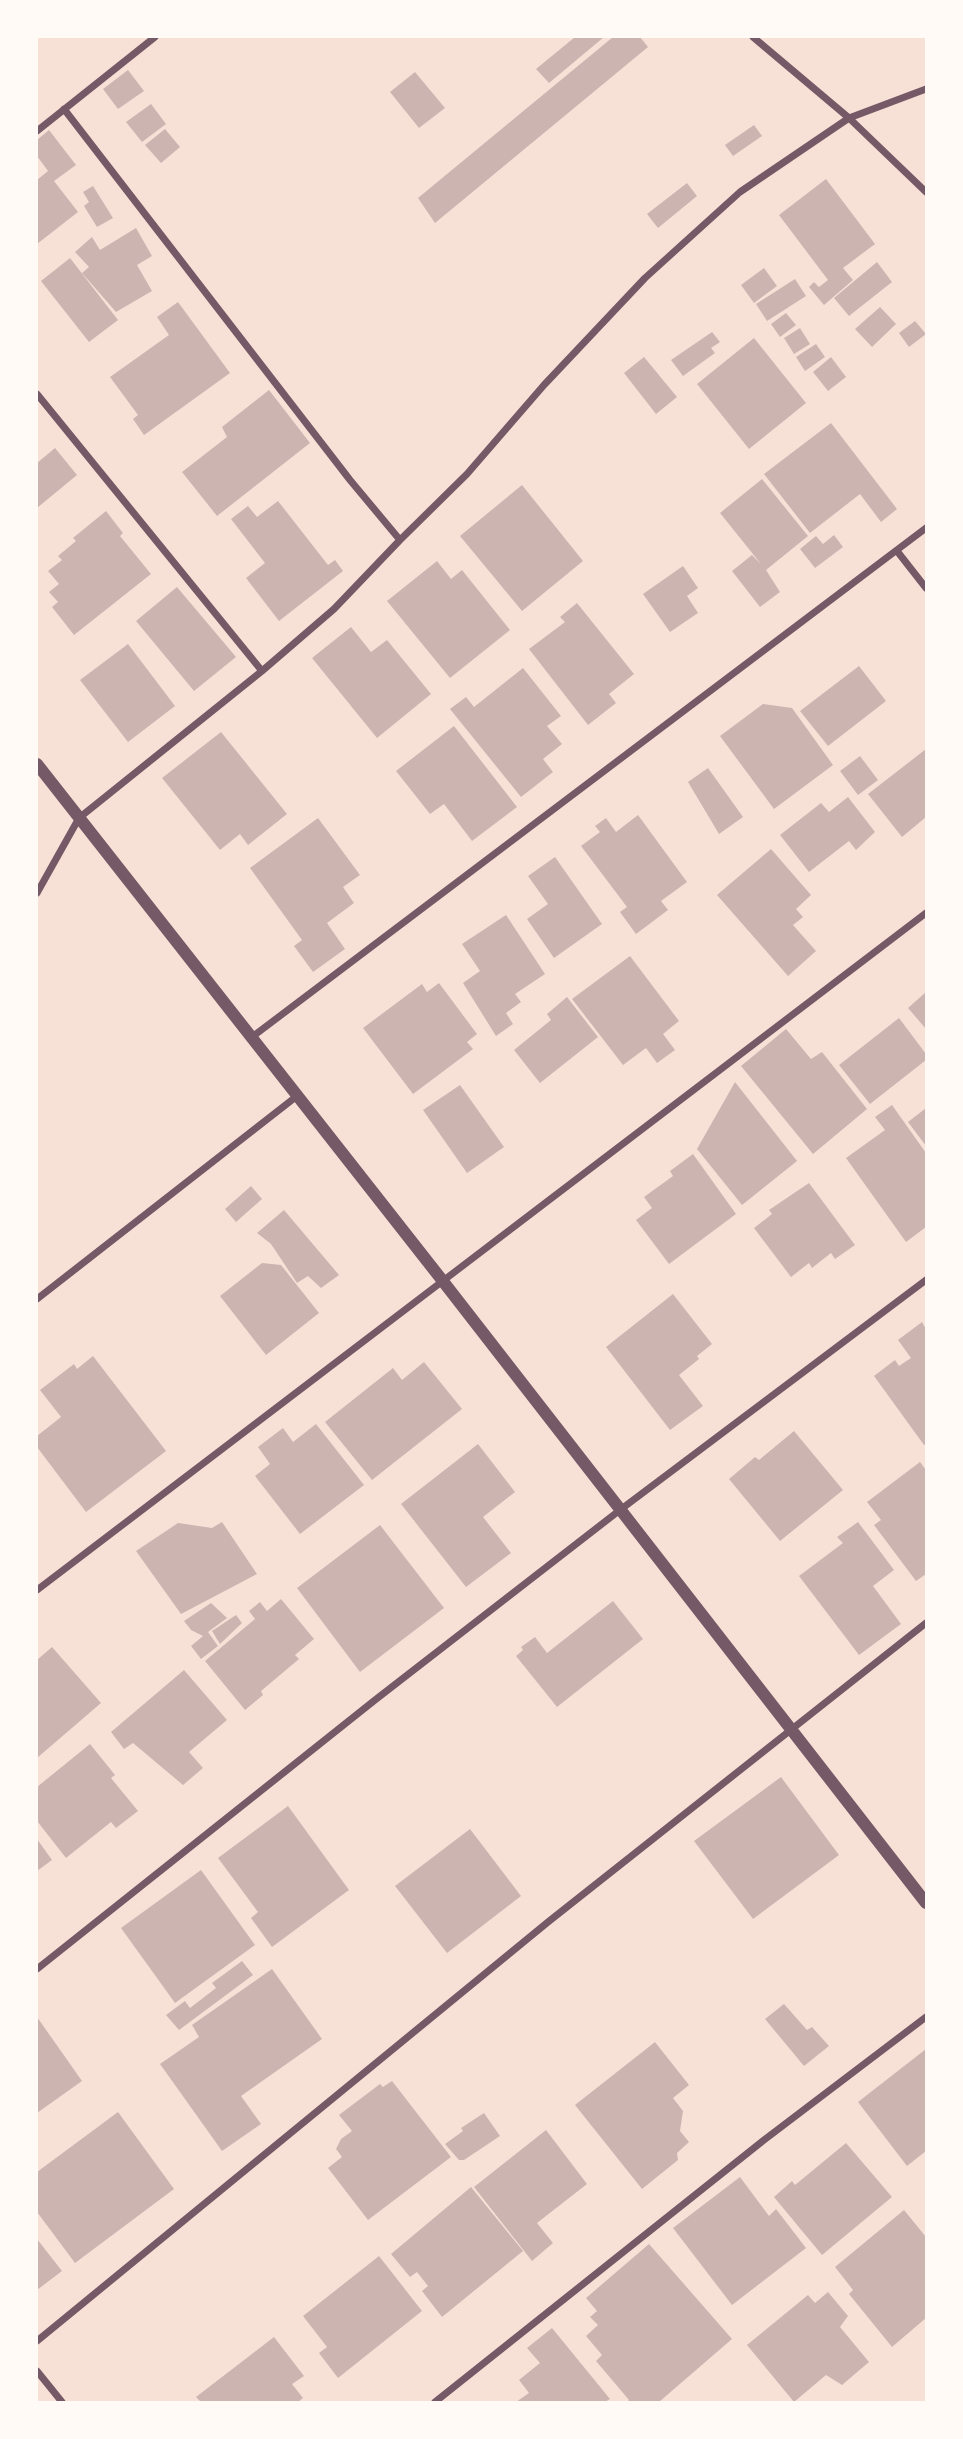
<!DOCTYPE html>
<html>
<head>
<meta charset="utf-8">
<style>
  body { margin:0 }
  #map { position:relative; width:963px; height:2439px; overflow:hidden; background:#f7e1d7; font-family:"Roboto Condensed",sans-serif }
  canvas { display:block }
  .frame { position:absolute; inset:0; border:38px solid #fffaf5; pointer-events:none }
</style>
</head>
<body>
<div id="map">
<canvas width="963" height="2439"></canvas>
<div class="frame"></div>
</div>
<script>
const context = document.querySelector('canvas').getContext('2d');
context.lineJoin = 'round';
function fillPath(path, color) {
  context.fillStyle = color;
  context.fill(path, 'evenodd');
}
function shape(rows) {
  const path = new Path2D();
  for (const r of rows) {
    path.moveTo(r[0], r[1]);
    for (let i = 2; i < r.length; i += 2) path.lineTo(r[i], r[i + 1]);
  }
  return path;
}
function strokePath(path, color, width, dash) {
  context.strokeStyle = color;
  context.lineWidth = width;
  context.lineCap = dash ? 'butt' : 'round';
  context.setLineDash(dash || []);
  context.stroke(path);
}
const building = shape([
  [575,37,604,37,549,83,536,69],
  [613,37,640,37,648,47,435,223,418,198],
  [128,70,144,91,118,109,103,89],
  [415,72,445,108,419,128,390,92],
  [151,104,166,124,142,142,126,122],
  [754,125,762,136,733,156,725,145],
  [165,129,180,147,161,163,145,145],
  [49,130,76,165,54,181,78,212,37,244,37,180,48,171,37,156,37,140],
  [826,179,875,244,843,268,853,280,824,305,809,287,814,282,819,287,828,280,779,215],
  [687,183,697,196,658,228,647,214],
  [93,186,113,218,97,227,84,206,89,202,83,192],
  [136,228,152,256,137,265,152,291,116,312,82,273,89,267,75,252,92,237,100,250],
  [70,258,118,320,89,342,41,281],
  [877,262,892,282,849,316,834,298],
  [764,268,777,286,754,303,741,285],
  [795,279,806,296,767,321,756,304],
  [178,302,230,373,144,435,133,419,138,415,110,377,169,335,157,317],
  [880,307,896,324,872,347,855,329],
  [786,313,796,325,780,337,771,324],
  [915,321,926,334,909,347,899,333],
  [800,328,810,344,794,354,784,338],
  [712,332,720,342,711,348,715,353,683,376,671,360],
  [754,338,806,403,749,449,697,384],
  [816,344,825,357,805,371,796,357],
  [644,357,677,397,656,414,624,373],
  [831,357,846,377,828,391,813,372],
  [269,390,310,443,217,516,182,472,227,437,222,427],
  [831,423,897,509,881,522,860,494,810,533,764,474],
  [55,448,77,475,37,508,37,463],
  [762,479,808,536,766,570,780,592,760,607,732,571,752,555,761,564,720,513],
  [522,485,583,561,522,611,460,536],
  [278,501,328,565,335,560,343,571,279,621,246,578,265,563,231,519,248,506,257,517],
  [106,511,123,533,120,536,151,574,74,635,52,607,58,602,49,592,59,584,48,571,62,560,58,556,76,541,73,538],
  [834,535,843,547,815,568,800,549,816,536,823,544],
  [437,561,451,579,462,570,510,630,450,678,387,601],
  [683,566,698,588,687,596,698,613,670,632,643,594],
  [177,587,236,657,194,691,136,621],
  [577,603,634,674,609,694,616,703,588,725,529,649,565,622,560,617],
  [351,627,371,652,387,640,431,694,377,738,312,658],
  [128,644,175,706,128,742,80,680],
  [859,666,886,701,828,746,800,711],
  [523,668,561,716,547,726,562,744,543,759,553,772,521,797,450,709,466,697,474,707],
  [763,704,792,708,833,765,774,809,720,736],
  [454,726,517,807,472,841,444,804,430,814,396,771],
  [221,732,287,814,248,845,240,834,220,850,162,778],
  [926,749,926,817,902,837,868,794],
  [860,756,878,780,858,795,840,771],
  [708,768,743,817,719,834,688,782],
  [848,797,875,832,856,850,849,841,809,872,780,835,821,803,829,812],
  [638,815,687,882,661,901,668,910,636,934,620,912,627,907,581,846,600,832,595,826,606,818,616,832],
  [318,818,360,875,343,887,354,903,327,923,345,949,313,972,294,946,302,940,250,868],
  [771,849,811,895,796,909,803,917,793,925,816,951,788,976,717,895],
  [555,857,602,924,554,958,527,919,548,904,528,876],
  [506,915,545,974,515,994,521,1002,506,1013,513,1024,496,1036,463,983,480,971,462,944],
  [630,956,679,1021,663,1034,675,1050,657,1063,646,1048,623,1065,572,999],
  [439,983,477,1034,467,1042,473,1049,413,1094,363,1028,422,984,427,992],
  [926,992,926,1029,908,1008],
  [567,997,598,1037,540,1083,514,1050,551,1020,547,1014],
  [899,1018,926,1054,926,1060,870,1104,839,1065],
  [786,1029,811,1059,822,1052,867,1109,813,1154,741,1066],
  [735,1082,797,1161,742,1205,697,1149],
  [460,1085,504,1147,467,1173,423,1110],
  [892,1105,926,1153,926,1227,906,1242,846,1158,885,1130,875,1117],
  [926,1108,926,1146,908,1122],
  [693,1154,736,1214,669,1264,636,1220,652,1208,644,1197,673,1176,670,1171],
  [809,1183,855,1245,835,1259,831,1253,812,1268,809,1263,791,1277,754,1228,772,1214,769,1210],
  [251,1186,262,1199,236,1222,225,1209],
  [284,1210,339,1275,321,1288,308,1276,297,1283,271,1244,257,1233],
  [262,1263,281,1265,319,1313,266,1355,220,1296],
  [673,1294,712,1344,697,1356,699,1359,679,1375,703,1406,670,1430,606,1347],
  [922,1322,926,1329,926,1444,924,1445,874,1376,895,1360,899,1366,911,1358,898,1340],
  [93,1356,166,1451,86,1512,37,1447,37,1436,61,1417,40,1390,74,1364,77,1369],
  [424,1362,462,1409,372,1480,325,1422,393,1368,402,1380],
  [316,1424,364,1485,300,1534,255,1476,270,1464,258,1447,283,1428,293,1442],
  [794,1431,843,1490,780,1541,729,1479,755,1457,759,1460],
  [478,1444,515,1492,483,1517,511,1553,466,1587,401,1504],
  [920,1462,926,1470,926,1574,916,1581,874,1525,881,1520,867,1502],
  [222,1522,257,1574,181,1614,136,1551,178,1523,212,1528],
  [858,1522,894,1570,873,1586,901,1624,859,1655,799,1576,843,1543,837,1537],
  [380,1525,444,1608,360,1672,297,1588],
  [281,1599,314,1639,295,1655,299,1659,261,1691,263,1695,245,1710,205,1661,255,1619,249,1611,260,1602,267,1611],
  [613,1601,643,1639,557,1707,516,1656,523,1650,521,1647,535,1637,547,1653],
  [211,1603,227,1618,208,1632,218,1646,201,1659,191,1646,203,1636,191,1630,184,1621],
  [236,1615,242,1623,220,1644,212,1631],
  [52,1647,101,1703,37,1758,37,1660],
  [184,1670,227,1720,189,1752,203,1768,183,1785,133,1743,124,1749,111,1732],
  [90,1744,115,1775,111,1778,138,1811,116,1828,111,1822,66,1858,37,1821,37,1787],
  [781,1777,839,1855,753,1919,694,1841],
  [288,1806,349,1890,272,1947,251,1918,258,1912,218,1858],
  [470,1829,521,1896,447,1953,395,1886],
  [37,1839,52,1860,37,1871],
  [201,1870,255,1945,175,2003,121,1928],
  [242,1961,253,1975,179,2030,166,2015,185,2001,190,2008,216,1988,212,1983],
  [272,1969,322,2039,241,2096,261,2124,222,2151,160,2064,199,2037,192,2025],
  [784,2004,807,2030,812,2027,829,2046,804,2066,765,2019],
  [37,2017,82,2081,37,2113],
  [655,2042,689,2085,673,2098,683,2111,680,2131,689,2142,677,2153,678,2160,642,2189,575,2105],
  [926,2049,926,2151,907,2166,858,2102],
  [392,2081,451,2157,368,2220,328,2168,342,2157,336,2149,341,2139,352,2131,339,2115,380,2084,383,2087],
  [118,2112,174,2189,75,2263,37,2212,37,2172],
  [484,2113,500,2136,464,2160,459,2160,445,2144,463,2131,461,2128],
  [546,2130,587,2184,537,2223,553,2243,532,2261,474,2187],
  [846,2143,892,2197,822,2255,774,2197,792,2181,795,2185],
  [740,2177,769,2216,776,2209,806,2248,732,2305,673,2228],
  [471,2187,523,2251,442,2317,422,2291,428,2286,417,2272,410,2277,391,2254],
  [904,2210,926,2237,926,2318,892,2347,849,2294,853,2290,835,2267],
  [37,2239,62,2271,37,2290],
  [649,2244,732,2339,659,2402,627,2402,629,2400,596,2361,602,2355,586,2336,598,2325,590,2317,597,2311,586,2298],
  [379,2256,422,2311,338,2378,319,2353,327,2347,303,2316],
  [828,2292,848,2316,840,2327,869,2362,842,2385,826,2375,794,2402,747,2345,808,2295,815,2303],
  [552,2328,610,2399,605,2402,516,2402,529,2393,519,2380,540,2363,527,2348],
  [274,2337,304,2376,292,2384,303,2398,298,2402,201,2402,196,2397]
]);
const minor = shape([
  [753,37,849,118,926,192],
  [37,131,155,37],
  [37,394,262,671],
  [400,540,467,474,544,385,645,278,740,192,849,118,926,89],
  [897,551,926,588],
  [37,893,79,818,262,671,334,609,400,540,350,480,64,109],
  [252,1037,926,528],
  [37,1299,297,1096],
  [37,1590,926,913],
  [37,1969,375,1700,620,1510,926,1280],
  [37,2341,548,1922,926,1623],
  [37,2371,62,2402],
  [435,2402,764,2140,926,2017]
]);
const tertiary = shape([
  [37,764,442,1280,926,1903]
]);
fillPath(building, '#ccb4b1');
strokePath(minor, '#755966', 7);
strokePath(tertiary, '#755966', 12);
</script>
</body>
</html>
